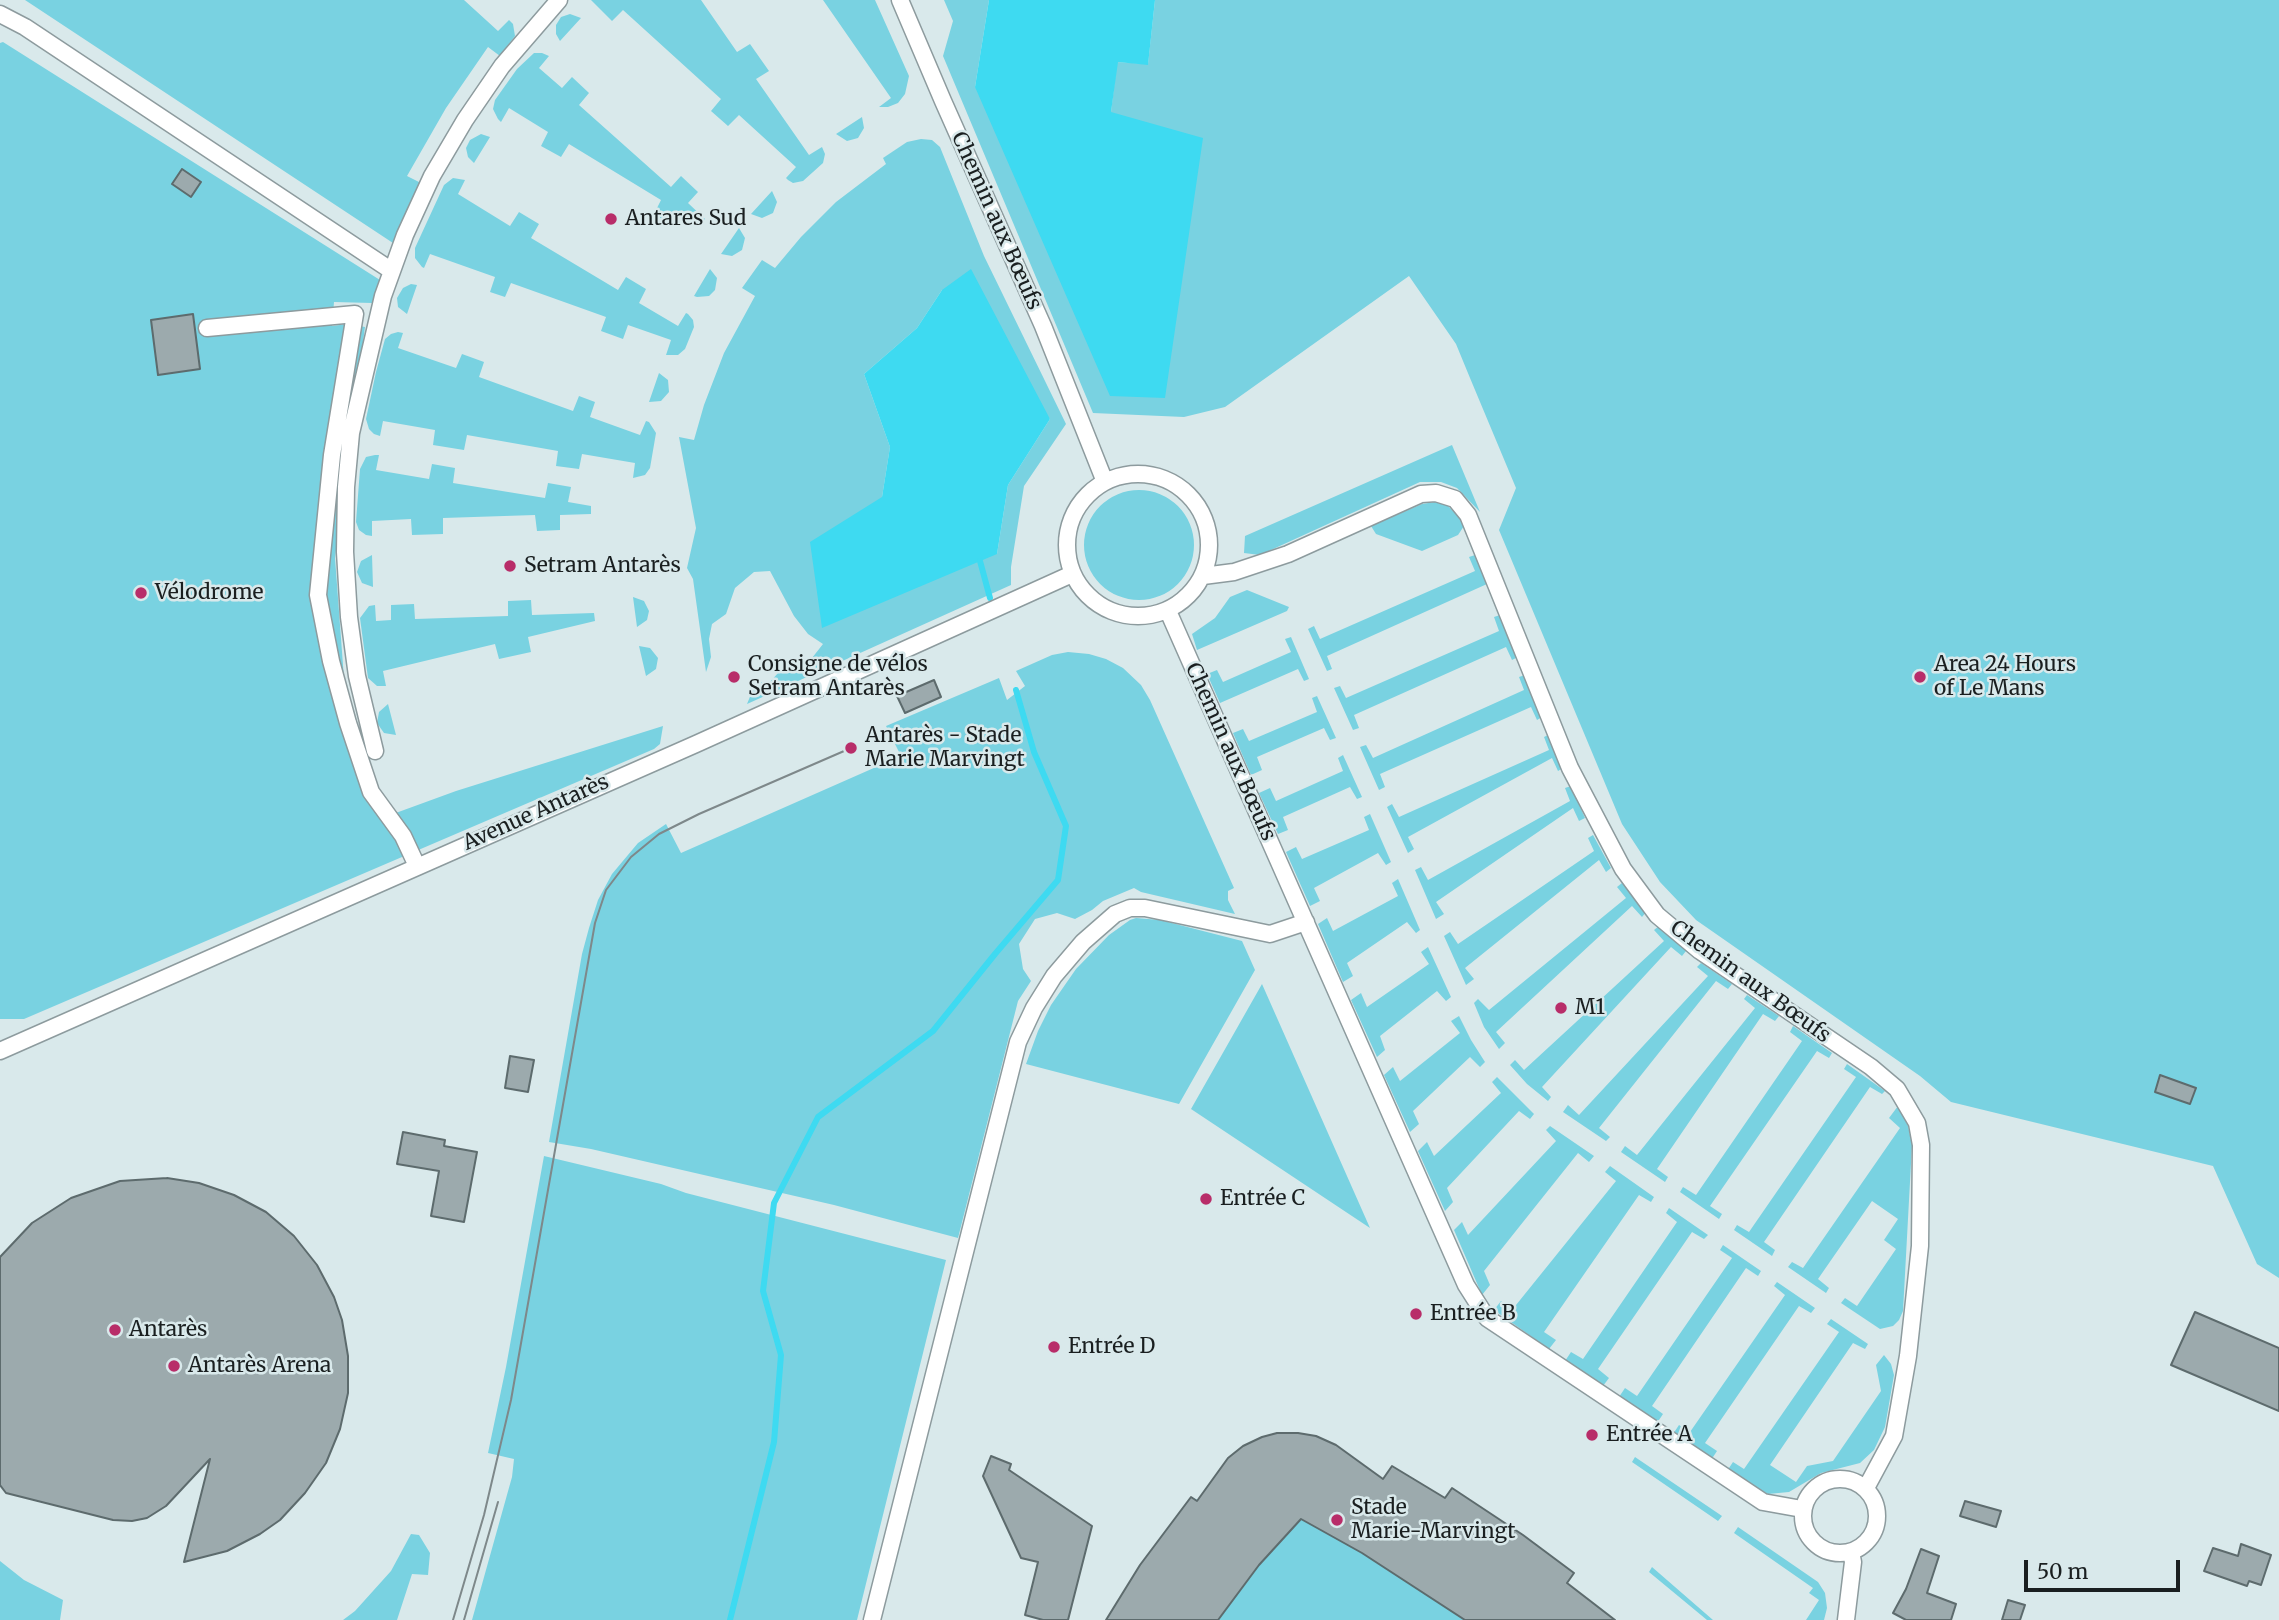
<!DOCTYPE html>
<html>
<head>
<meta charset="utf-8">
<style>
  body { margin:0 }
  #map { position:relative; width:2279px; height:1620px; overflow:hidden; background:#d9e9eb; font-family:Merriweather,serif }
  canvas { display:block }
  .scale { position:absolute; left:2024px; top:1560px; width:156px; height:32px; box-sizing:border-box; border:4px solid #1a1f20; border-top:0; padding-left:9px; font-size:21px; line-height:24px; white-space:nowrap; color:#1a1f20; -webkit-text-stroke:5px #d9e9eb; paint-order:stroke }
</style>
</head>
<body>
<div id="map">
<canvas width="2279" height="1620"></canvas>
<div class="scale">50 m</div>
</div>
<script>
const context = document.querySelector('canvas').getContext('2d');
context.lineJoin = 'round';
function fillPath(path, color) {
  context.fillStyle = color;
  context.fill(path, 'evenodd');
}
function shape(rows) {
  const path = new Path2D();
  for (const r of rows) {
    if (r.length === 3) {
      path.moveTo(r[0] + r[2], r[1]);
      path.arc(r[0], r[1], r[2], 0, 2 * Math.PI);
      continue;
    }
    path.moveTo(r[0], r[1]);
    for (let i = 2; i < r.length; i += 2) path.lineTo(r[i], r[i + 1]);
  }
  return path;
}
function strokePath(path, color, width, dash) {
  context.strokeStyle = color;
  context.lineWidth = width;
  context.lineCap = dash ? 'butt' : 'round';
  context.setLineDash(dash || []);
  context.stroke(path);
}
function write(font, color, halo, rows, align = 'center') {
  context.font = font + ' Merriweather,serif';
  context.lineWidth = 5;
  context.setLineDash([]);
  context.textBaseline = 'middle';
  context.strokeStyle = halo;
  context.fillStyle = color;
  for (const [text, x, y, turn = 0] of rows) {
    context.save();
    context.translate(x, y);
    context.rotate((+turn || 0) * Math.PI / 180);
    context.textAlign = isNaN(turn) ? turn : align;
    if (halo) context.strokeText(text, 0, 0);
    context.fillText(text, 0, 0);
    context.restore();
  }
}
const green = shape([
  [25,0,464,0,498,31,509,20,513,24,515,36,500,56,488,47,446,108,407,176,421,183,393,243],
  [591,0,701,0,737,52,750,44,769,71,756,79,809,155,822,147,825,154,823,163,803,181,793,183,788,180,786,178,796,167,739,115,728,126,711,111,721,99,623,10,612,21],
  [823,0,875,0,909,76,905,94,898,103,888,107,879,107,891,98],
  [944,0,989,0,975,87,1111,112,1117,62,1148,64,1155,0,2279,0,2279,1278,2257,1264,2213,1166,1951,1102,1920,1076,1696,920,1660,882,1622,824,1499,530,1516,488,1470,378,1456,344,1409,276,1225,407,1184,417,1093,413,943,56,953,21],
  [570,14,581,18,560,41,556,34,556,25,561,17],
  [3,42,380,280,372,303,334,302,332,326,348,324,365,327,335,558,345,692,370,781,393,814,456,791,663,726,660,744,654,749,24,1019,0,1019,0,43],
  [534,53,542,53,549,56,539,68,562,88,572,77,589,93,579,105,671,187,681,176,698,192,688,203,705,219,702,224,682,213,673,226,654,214,661,200,569,144,561,157,541,146,548,132,509,108,501,122,498,119,493,109,495,100,517,69],
  [862,117,864,128,858,138,847,141,836,134],
  [481,134,490,137,474,163,468,157,466,148,470,140],
  [921,139,932,140,940,147,984,256,1066,424,1024,486,1011,567,1011,585,747,704,756,682,770,682,778,673,800,666,812,658,823,644,808,634,794,616,770,571,754,572,735,588,726,614,712,624,709,639,711,657,706,672,693,579,687,568,696,528,679,437,694,440,704,405,724,353,755,296,742,288,762,260,775,268,801,237,836,202,886,164,883,158,907,142],
  [942,290,1050,419,1008,485,997,554,882,497,890,447,864,374,917,328],
  [453,178,465,180,458,194,510,226,519,212,539,224,531,238,618,290,626,277,646,289,639,303,678,326,686,313,688,314,693,320,694,327,685,349,678,355,666,355,671,340,628,325,623,339,601,331,606,317,511,283,505,297,490,292,495,277,430,254,424,268,422,267,415,258,415,248,444,185],
  [772,191,777,202,773,213,762,218,751,214],
  [739,228,745,238,742,250,732,256,721,254],
  [710,269,717,278,715,290,709,296,697,297,694,296],
  [411,284,417,285,407,314,398,307,397,298,403,288],
  [398,332,403,333,398,348,456,368,462,354,484,362,479,377,573,411,579,396,595,402,590,417,640,435,646,421,649,422,656,433,650,468,645,475,633,478,635,463,582,454,579,469,556,466,558,451,467,435,464,450,433,445,435,430,383,421,380,436,374,434,369,429,366,419,376,372,385,339,391,334],
  [659,373,668,380,669,392,661,401,649,402],
  [1452,445,1480,512,1457,488,1441,482,1420,482,1260,555,1244,553,1245,536],
  [375,455,379,455,376,470,429,479,432,464,455,468,453,483,545,498,548,483,571,487,568,502,591,506,591,514,560,515,560,530,537,531,535,515,443,518,443,534,412,535,411,519,372,521,372,536,366,535,359,530,356,522,360,469,366,457],
  [1139,545,55],
  [1435,502,1448,506,1458,516,1464,526,1458,535,1422,551,1376,534,1371,526,1422,504],
  [372,555,373,587,362,583,357,572,361,561],
  [1475,555,1487,584,1327,656,1332,669,1327,671,1308,629,1314,626,1320,639,1475,571,1469,557],
  [1247,590,1289,607,1287,611,1197,650,1192,634,1215,618,1230,597],
  [633,597,644,601,649,611,647,620,637,627],
  [531,600,532,615,594,613,595,621,528,637,531,652,499,659,495,644,383,671,386,686,377,686,368,678,360,618,369,606,375,605,376,621,391,620,391,605,414,604,415,619,508,616,508,601],
  [1500,615,1518,657,1512,660,1506,647,1354,715,1359,728,1353,730,1334,688,1340,686,1346,698,1499,631,1494,617],
  [1291,637,1309,679,1304,681,1298,669,1220,703,1207,674,1217,670,1223,682,1291,652,1285,639],
  [639,646,650,648,658,658,656,669,646,676],
  [1068,652,1089,654,1106,659,1123,668,1141,685,1150,700,1234,888,1228,891,1228,900,1235,914,1141,892,1134,888,1103,901,1092,910,1075,919,1057,913,1035,919,1019,944,1023,969,1031,981,1018,1001,958,1238,834,1205,591,1149,549,1142,582,954,589,928,598,900,612,874,638,843,666,824,681,853,901,756,886,726,999,678,1007,700,1025,686,1016,671,1052,655],
  [1525,675,1542,717,1537,720,1531,707,1380,774,1385,787,1379,790,1360,747,1366,745,1373,758,1524,690,1519,677],
  [1317,696,1336,738,1330,740,1324,728,1257,757,1262,770,1251,775,1233,733,1243,729,1249,741,1317,712,1312,698],
  [388,704,396,735,384,733,377,723,379,712],
  [1550,734,1563,768,1558,771,1552,758,1408,837,1414,849,1408,853,1387,807,1392,804,1399,817,1549,750,1544,737],
  [1343,755,1362,797,1357,799,1350,787,1283,817,1288,830,1278,834,1259,793,1270,788,1276,801,1343,771,1338,758],
  [1571,786,1585,818,1579,821,1573,808,1436,902,1444,914,1436,919,1415,870,1421,867,1428,880,1570,801,1565,788],
  [1370,814,1391,862,1386,865,1378,853,1314,888,1320,901,1310,906,1286,852,1296,847,1302,859,1369,830,1364,817],
  [1593,835,1611,868,1606,872,1599,860,1465,968,1474,979,1466,985,1444,936,1450,932,1458,944,1594,851,1588,838],
  [1398,879,1420,930,1416,933,1407,922,1347,963,1353,976,1343,982,1318,924,1327,918,1333,931,1398,896,1392,883],
  [1622,883,1646,912,1642,917,1632,906,1496,1032,1505,1043,1499,1049,1484,1027,1474,1003,1478,999,1489,1010,1626,898,1617,887],
  [1136,918,1160,920,1242,941,1255,970,1179,1104,1026,1064,1038,1031,1051,1005,1076,969,1109,935,1130,920],
  [1659,926,1686,951,1682,956,1671,947,1542,1087,1551,1097,1548,1101,1527,1084,1510,1065,1515,1060,1524,1070,1664,941,1654,930],
  [1428,947,1451,997,1446,1001,1437,991,1380,1036,1385,1050,1377,1057,1351,1000,1361,993,1367,1007,1429,964,1421,952],
  [1701,963,1732,984,1728,989,1716,981,1599,1128,1610,1137,1606,1141,1563,1112,1568,1105,1579,1115,1708,976,1697,967],
  [1262,984,1370,1228,1191,1109],
  [1747,995,1779,1016,1775,1021,1763,1014,1657,1169,1668,1177,1665,1182,1621,1152,1625,1146,1637,1155,1755,1008,1744,999],
  [1459,1016,1471,1040,1485,1062,1480,1067,1470,1057,1413,1111,1419,1124,1410,1132,1384,1075,1393,1067,1400,1081,1460,1033,1451,1021],
  [1793,1026,1832,1053,1829,1058,1817,1051,1710,1206,1722,1214,1719,1219,1680,1192,1683,1187,1696,1195,1802,1041,1790,1032],
  [1847,1064,1885,1091,1882,1094,1870,1087,1764,1242,1775,1250,1772,1256,1734,1230,1737,1225,1749,1232,1856,1077,1844,1069],
  [1497,1077,1534,1114,1530,1119,1519,1111,1447,1188,1453,1202,1445,1211,1418,1151,1427,1142,1434,1156,1501,1093,1492,1082],
  [1898,1106,1908,1126,1912,1145,1903,1311,1899,1320,1893,1326,1880,1329,1841,1303,1845,1298,1857,1306,1896,1249,1884,1240,1898,1219,1872,1201,1818,1279,1829,1288,1826,1293,1788,1267,1792,1262,1803,1268,1900,1128,1889,1118],
  [1550,1126,1594,1156,1589,1162,1578,1153,1484,1271,1490,1285,1482,1295,1454,1230,1462,1222,1468,1235,1556,1141,1546,1130],
  [544,1156,661,1184,686,1193,946,1260,857,1620,472,1620,512,1477,514,1459,488,1453,506,1367],
  [1610,1166,1654,1197,1651,1202,1639,1195,1544,1332,1556,1340,1549,1349,1494,1310,1501,1301,1512,1310,1616,1181,1605,1172],
  [1669,1208,1708,1235,1704,1239,1692,1232,1598,1369,1609,1378,1603,1386,1565,1361,1571,1352,1583,1359,1677,1222,1666,1213],
  [1723,1245,1761,1271,1758,1276,1746,1268,1652,1406,1663,1414,1657,1423,1619,1397,1625,1388,1637,1396,1732,1258,1720,1250],
  [1777,1282,1815,1308,1811,1313,1799,1306,1705,1443,1717,1451,1711,1460,1673,1434,1679,1425,1690,1432,1785,1295,1774,1286],
  [1831,1319,1868,1344,1865,1349,1853,1343,1770,1465,1796,1482,1807,1466,1833,1461,1881,1391,1876,1365,1884,1355,1891,1364,1894,1375,1885,1427,1874,1450,1860,1463,1821,1473,1789,1492,1768,1494,1727,1471,1733,1462,1744,1469,1839,1332,1827,1324],
  [1277,1433,1298,1433,1316,1436,1336,1445,1383,1479,1392,1466,1444,1498,1452,1488,1523,1535,1574,1573,1567,1583,1615,1620,1106,1620,1140,1565,1191,1497,1198,1500,1228,1458,1243,1446,1262,1437],
  [1635,1457,1722,1516,1718,1521,1632,1462],
  [1738,1527,1818,1582,1825,1593,1827,1608,1824,1620,1806,1620,1819,1600,1809,1593,1813,1588,1734,1533],
  [411,1534,419,1535,430,1553,428,1575,412,1574,397,1620,343,1620,355,1611,391,1571],
  [0,1561,24,1580,63,1600,60,1620,0,1620],
  [1652,1567,1713,1620,1707,1620,1649,1572]
]);
const water = shape([
  [989,0,1155,0,1148,65,1118,62,1111,112,1203,138,1165,398,1110,396,975,87],
  [971,269,1050,419,1008,485,997,554,822,628,810,542,882,497,890,447,864,374,917,328,942,290]
]);
const stream = shape([
  [980,561,990,598],
  [730,1620,774,1442,781,1355,763,1291,774,1203,818,1117,933,1031,995,954,1058,880,1066,826,1034,752,1016,690]
]);
const building = shape([
  [182,169,201,182,191,197,172,184,182,169],
  [193,314,200,369,158,375,151,320,193,314],
  [934,680,941,697,905,713,897,696,934,680],
  [510,1056,534,1060,528,1092,505,1088,510,1056],
  [2160,1075,2196,1088,2190,1104,2155,1092,2160,1075],
  [403,1132,445,1140,444,1146,477,1152,464,1222,431,1216,439,1171,397,1164,403,1132],
  [167,1178,199,1183,234,1195,266,1212,294,1236,317,1265,334,1297,342,1320,348,1356,348,1393,340,1429,326,1463,305,1493,280,1520,260,1534,227,1551,184,1562,210,1459,166,1506,147,1518,132,1521,113,1520,6,1493,0,1485,0,1257,32,1223,71,1198,120,1181,167,1178],
  [2195,1312,2279,1348,2279,1411,2171,1365,2195,1312],
  [1277,1433,1298,1433,1316,1436,1336,1445,1383,1479,1392,1466,1445,1498,1452,1488,1523,1535,1574,1573,1567,1583,1615,1620,1465,1620,1362,1553,1301,1519,1259,1565,1218,1620,1106,1620,1140,1565,1191,1497,1197,1501,1228,1458,1243,1446,1262,1437,1277,1433],
  [991,1456,1011,1464,1009,1470,1092,1526,1068,1620,1043,1620,1025,1615,1038,1562,1021,1558,983,1476,991,1456],
  [1965,1501,2001,1511,1996,1527,1960,1516,1965,1501],
  [2241,1544,2271,1555,2261,1585,2249,1581,2247,1586,2204,1571,2213,1548,2238,1556,2241,1544],
  [1921,1549,1939,1556,1927,1593,1956,1604,1951,1620,1906,1620,1893,1613,1906,1589,1921,1549],
  [2008,1600,2025,1605,2020,1620,2002,1620,2008,1600]
]);
const minor = shape([
  [900,0,943,101,1043,326,1105,482],
  [0,14,25,27,392,271],
  [207,328,355,314,332,455,318,595,331,661,348,723,371,792,403,836,417,866],
  [1138,545,71],
  [1203,576,1234,572,1288,554,1421,494,1436,493,1455,499,1468,515,1570,768,1623,869,1657,915,1700,951,1871,1067,1897,1089,1917,1123,1921,1145,1920,1246,1908,1356,1894,1436,1866,1488],
  [1168,611,1466,1285,1487,1318,1763,1502,1802,1509],
  [375,751,357,676,349,617,345,552,346,487,351,433,383,296,405,235,432,176,465,120,502,66,559,0],
  [0,1051,696,744,1072,574],
  [1840,1516,37],
  [872,1620,1018,1042,1034,1008,1054,976,1083,942,1115,914,1130,908,1145,908,1270,934,1306,922],
  [1846,1620,1853,1562,1851,1552]
]);
const tram = shape([
  [453,1620,484,1515,511,1400,595,923,606,890,631,857,659,834,699,814,851,748],
  [464,1620,498,1502]
]);
const markers = [
  [611,219,7,"#b82d69"],
  [510,566,7,"#b82d69"],
  [141,593,7,"#b82d69"],
  [734,677,7,"#b82d69"],
  [1920,677,7,"#b82d69"],
  [851,748,7,"#b82d69"],
  [1561,1008,7,"#b82d69"],
  [1206,1199,7,"#b82d69"],
  [1416,1314,7,"#b82d69"],
  [115,1330,7,"#b82d69"],
  [1054,1347,7,"#b82d69"],
  [174,1366,7,"#b82d69"],
  [1592,1435,7,"#b82d69"],
  [1337,1520,7,"#b82d69"]
];
const poiNames = [
  ["Antares Sud",625,219],
  ["Setram Antarès",524,566],
  ["Vélodrome",155,593],
  ["Consigne de vélos",748,665],
  ["Setram Antarès",748,689],
  ["Area 24 Hours",1934,665],
  ["of Le Mans",1934,689],
  ["Antarès - Stade",865,736],
  ["Marie Marvingt",865,760],
  ["M1",1575,1008],
  ["Entrée C",1220,1199],
  ["Entrée B",1430,1314],
  ["Antarès",129,1330],
  ["Entrée D",1068,1347],
  ["Antarès Arena",188,1366],
  ["Entrée A",1606,1435],
  ["Stade",1351,1508],
  ["Marie-Marvingt",1351,1532]
];
const streetNames = [
  ["Chemin aux Bœufs",996,221,66],
  ["Chemin aux Bœufs",1230,752,66],
  ["Avenue Antarès",536,813,-24],
  ["Chemin aux Bœufs",1750,982,36]
];
fillPath(green, '#79d2e1');
fillPath(water, '#3edaf1');
strokePath(stream, '#3edaf1', 6);
fillPath(building, '#9caaad');
strokePath(building, '#5d6b6d', 2);
strokePath(minor, '#8d9b9e', 19);
strokePath(minor, '#fff', 16);
strokePath(tram, '#7e888a', 2);
for (const [x, y, r, color] of markers) {
  const dot = new Path2D();
  dot.arc(x, y, r, 0, 2 * Math.PI);
  context.fillStyle = color;
  context.fill(dot);
  strokePath(dot, '#d9e9eb', 2.5);
}
write('21px', '#1a1f20', '#d9e9eb', poiNames, 'left');
write('21px', '#1a1f20', '#d9e9eb', streetNames);
</script>
</body>
</html>
